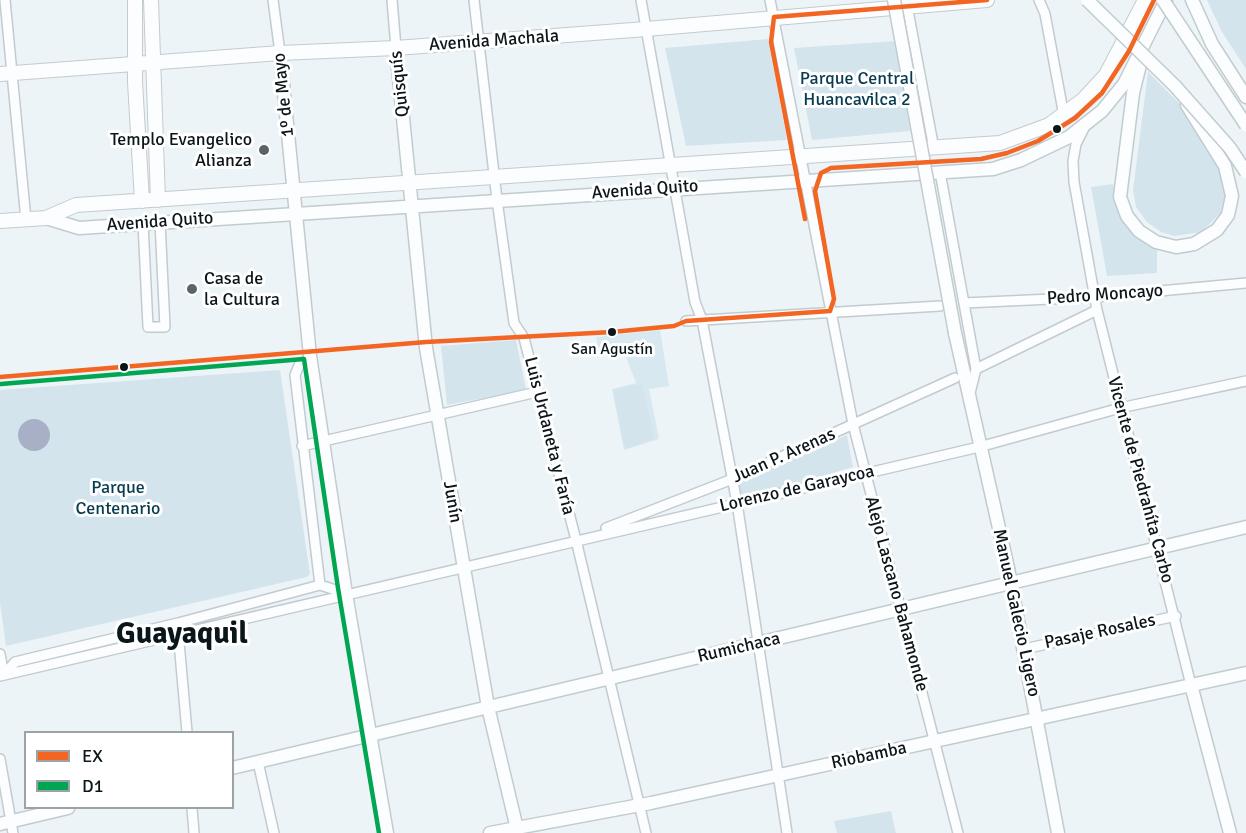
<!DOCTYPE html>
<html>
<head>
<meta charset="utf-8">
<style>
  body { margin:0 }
  #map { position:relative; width:1246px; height:833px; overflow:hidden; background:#edf4f7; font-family:Signika,sans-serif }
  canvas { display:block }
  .legend { position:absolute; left:24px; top:731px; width:210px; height:78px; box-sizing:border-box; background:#fff; border:2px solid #9da2a4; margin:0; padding:8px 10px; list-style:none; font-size:18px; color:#0b161b }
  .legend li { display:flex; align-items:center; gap:12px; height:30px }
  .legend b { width:30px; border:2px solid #9da2a4 }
</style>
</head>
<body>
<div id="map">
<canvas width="1246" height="833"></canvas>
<ul class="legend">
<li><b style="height:8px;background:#f26522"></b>EX</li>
<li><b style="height:8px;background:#00a651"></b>D1</li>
</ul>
</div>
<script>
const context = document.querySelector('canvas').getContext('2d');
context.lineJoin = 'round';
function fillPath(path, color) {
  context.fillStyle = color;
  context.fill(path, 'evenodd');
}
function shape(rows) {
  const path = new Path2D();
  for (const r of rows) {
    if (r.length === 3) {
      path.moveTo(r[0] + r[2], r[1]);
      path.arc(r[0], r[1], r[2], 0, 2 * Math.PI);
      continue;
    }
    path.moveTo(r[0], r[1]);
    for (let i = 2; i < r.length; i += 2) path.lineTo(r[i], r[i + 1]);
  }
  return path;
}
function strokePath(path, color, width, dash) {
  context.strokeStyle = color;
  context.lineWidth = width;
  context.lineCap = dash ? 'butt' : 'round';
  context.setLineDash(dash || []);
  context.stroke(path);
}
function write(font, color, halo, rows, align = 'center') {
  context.font = font + ' Signika,sans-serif';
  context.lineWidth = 6;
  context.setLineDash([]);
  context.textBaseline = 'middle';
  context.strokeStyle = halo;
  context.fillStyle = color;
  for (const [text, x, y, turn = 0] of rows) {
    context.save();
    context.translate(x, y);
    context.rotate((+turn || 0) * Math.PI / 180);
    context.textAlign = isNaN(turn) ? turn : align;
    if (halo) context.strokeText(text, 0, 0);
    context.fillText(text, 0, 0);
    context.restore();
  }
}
const built = shape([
  [660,330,669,386,649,389,659,439,624,450,612,389,636,383,625,355,600,356,596,337]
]);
const green = shape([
  [1207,0,1246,0,1246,69,1222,32],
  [768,39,787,140,686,146,665,48],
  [896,41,910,131,812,140,794,48],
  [1148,72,1182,106,1224,171,1227,186,1221,212,1202,232,1174,236,1161,232,1147,222,1136,207,1133,190],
  [1113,184,1117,202,1157,245,1157,273,1107,276,1091,187],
  [516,340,526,390,447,405,441,346],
  [280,370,310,574,307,577,6,646,0,603,0,390],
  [642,384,655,439,625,449,613,390],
  [847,435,853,467,741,500,737,483],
  [891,811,896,833,837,833,834,821]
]);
const water = shape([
  [34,435,16]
]);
const street = shape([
  [5,0,26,220],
  [273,0,280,53],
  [392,0,396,48],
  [474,0,497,200,514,323,524,338,576,540,646,833],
  [641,0,695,302,702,320,737,503,787,833],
  [770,0,853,424,958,833],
  [906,0,934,149],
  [1039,0,1045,14,1064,116],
  [1085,126,1076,144,1073,161,1074,182,1097,310,1191,685],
  [940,172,976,369,970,393],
  [143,223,148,327,165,327,160,222],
  [964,303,1095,297,1246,283],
  [686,321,940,306],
  [311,360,300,363,295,375,320,585],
  [976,369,1097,310],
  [302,446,537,392],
  [606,528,730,480,955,378],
  [178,631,187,732],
  [1024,649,1176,616],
  [0,654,4,675],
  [4,675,15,662,178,623,320,585,345,593],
  [0,676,979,447,1120,408,1246,381],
  [0,759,13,833],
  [258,762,274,833],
  [192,808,194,833]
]);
const secondary = shape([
  [1192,0,1212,44,1246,97],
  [396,48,426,348,488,707,518,833],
  [280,53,310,356,346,594,387,833],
  [1141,61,1133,93,1120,197,1127,216,1139,231,1156,242,1176,247,1194,244,1217,230,1228,215,1232,196,1225,166,1187,105],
  [46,218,79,228,993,169,1021,160,1069,137,1102,111,1124,84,1166,0],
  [955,333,1008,568,1058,833],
  [1191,685,1230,833],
  [232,768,1246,527],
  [0,824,68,808],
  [490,833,651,803,1246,673]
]);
const primary = shape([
  [135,0,135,82,142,201],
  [151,0,158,200],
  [0,74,280,53,396,48,646,29,987,0],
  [0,221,46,218,76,205,1000,143,1049,125,1083,100,1106,75,1145,0]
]);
const secondaryBridge = shape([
  [894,0,955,333],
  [1087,0,1175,86,1230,148,1246,172],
  [1163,0,1246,125]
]);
const bus1 = shape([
  [805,219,771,42,774,17,987,0],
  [830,311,834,299,815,191,821,173,831,168,981,159,1007,153,1038,141,1075,118,1102,93,1129,51,1154,0],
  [0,377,426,342,612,332,674,326,686,321,830,311]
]);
const bus2 = shape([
  [1,384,304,359,338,588,379,833]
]);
const markers = [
  [1057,129,5,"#0b161b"],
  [264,150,6,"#5a6468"],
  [192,289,6,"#5a6468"],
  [612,332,5,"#0b161b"],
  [124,367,5,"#0b161b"]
];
const busNames = [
  ["San Agustín",612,350]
];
const streetNames = [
  ["Avenida Machala",494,41,-4],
  ["Quisquís",400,84,-96],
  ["1º de Mayo",284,95,-96],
  ["Avenida Quito",645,190,-4],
  ["Avenida Quito",160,222,-4],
  ["Pedro Moncayo",1105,295,-4],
  ["Luis Urdaneta y Faría",549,436,76],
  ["Juan P. Arenas",784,456,-24],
  ["Vicente de Piedrahíta Carbo",1140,480,75],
  ["Lorenzo de Garaycoa",797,489,-13],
  ["Junín",452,502,80],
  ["Alejo Lascano Bahamonde",896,594,75],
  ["Manuel Galecio Ligero",1016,613,78],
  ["Pasaje Rosales",1100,632,-12],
  ["Rumichaca",739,648,-13],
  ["Riobamba",869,756,-12]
];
const parkNames = [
  ["Parque Central",857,79],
  ["Huancavilca 2",857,100],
  ["Parque",118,488],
  ["Centenario",118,509]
];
const poiNames = [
  ["Templo Evangelico",252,140],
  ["Alianza",252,161],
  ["Casa de",204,279,"left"],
  ["la Cultura",204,300,"left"]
];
const townNames = [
  ["Guayaquil",182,635]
];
fillPath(built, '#d8e8f0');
fillPath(green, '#d4e4ec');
fillPath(water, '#a8b0c7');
strokePath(street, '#c2cbcf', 12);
strokePath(secondary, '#c2cbcf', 15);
strokePath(primary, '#c2cbcf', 16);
strokePath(street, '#fcfdfe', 9);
strokePath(secondary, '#fcfdfe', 12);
strokePath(primary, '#fcfdfe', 14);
strokePath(secondaryBridge, '#c2cbcf', 15, []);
strokePath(secondaryBridge, '#fcfdfe', 12);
strokePath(bus1, '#f26522', 4.5);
strokePath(bus2, '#00a651', 4.5);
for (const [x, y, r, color] of markers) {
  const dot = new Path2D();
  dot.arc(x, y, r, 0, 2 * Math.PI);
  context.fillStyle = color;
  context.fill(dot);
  strokePath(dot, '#fff', 2);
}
write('16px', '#0b161b', '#fff', busNames);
write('18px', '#0b161b', '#fff', streetNames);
write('18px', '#073b4f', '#fff', parkNames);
write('18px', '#0b161b', '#fff', poiNames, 'right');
write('bold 30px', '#0b161b', '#fff', townNames);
</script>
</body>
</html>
